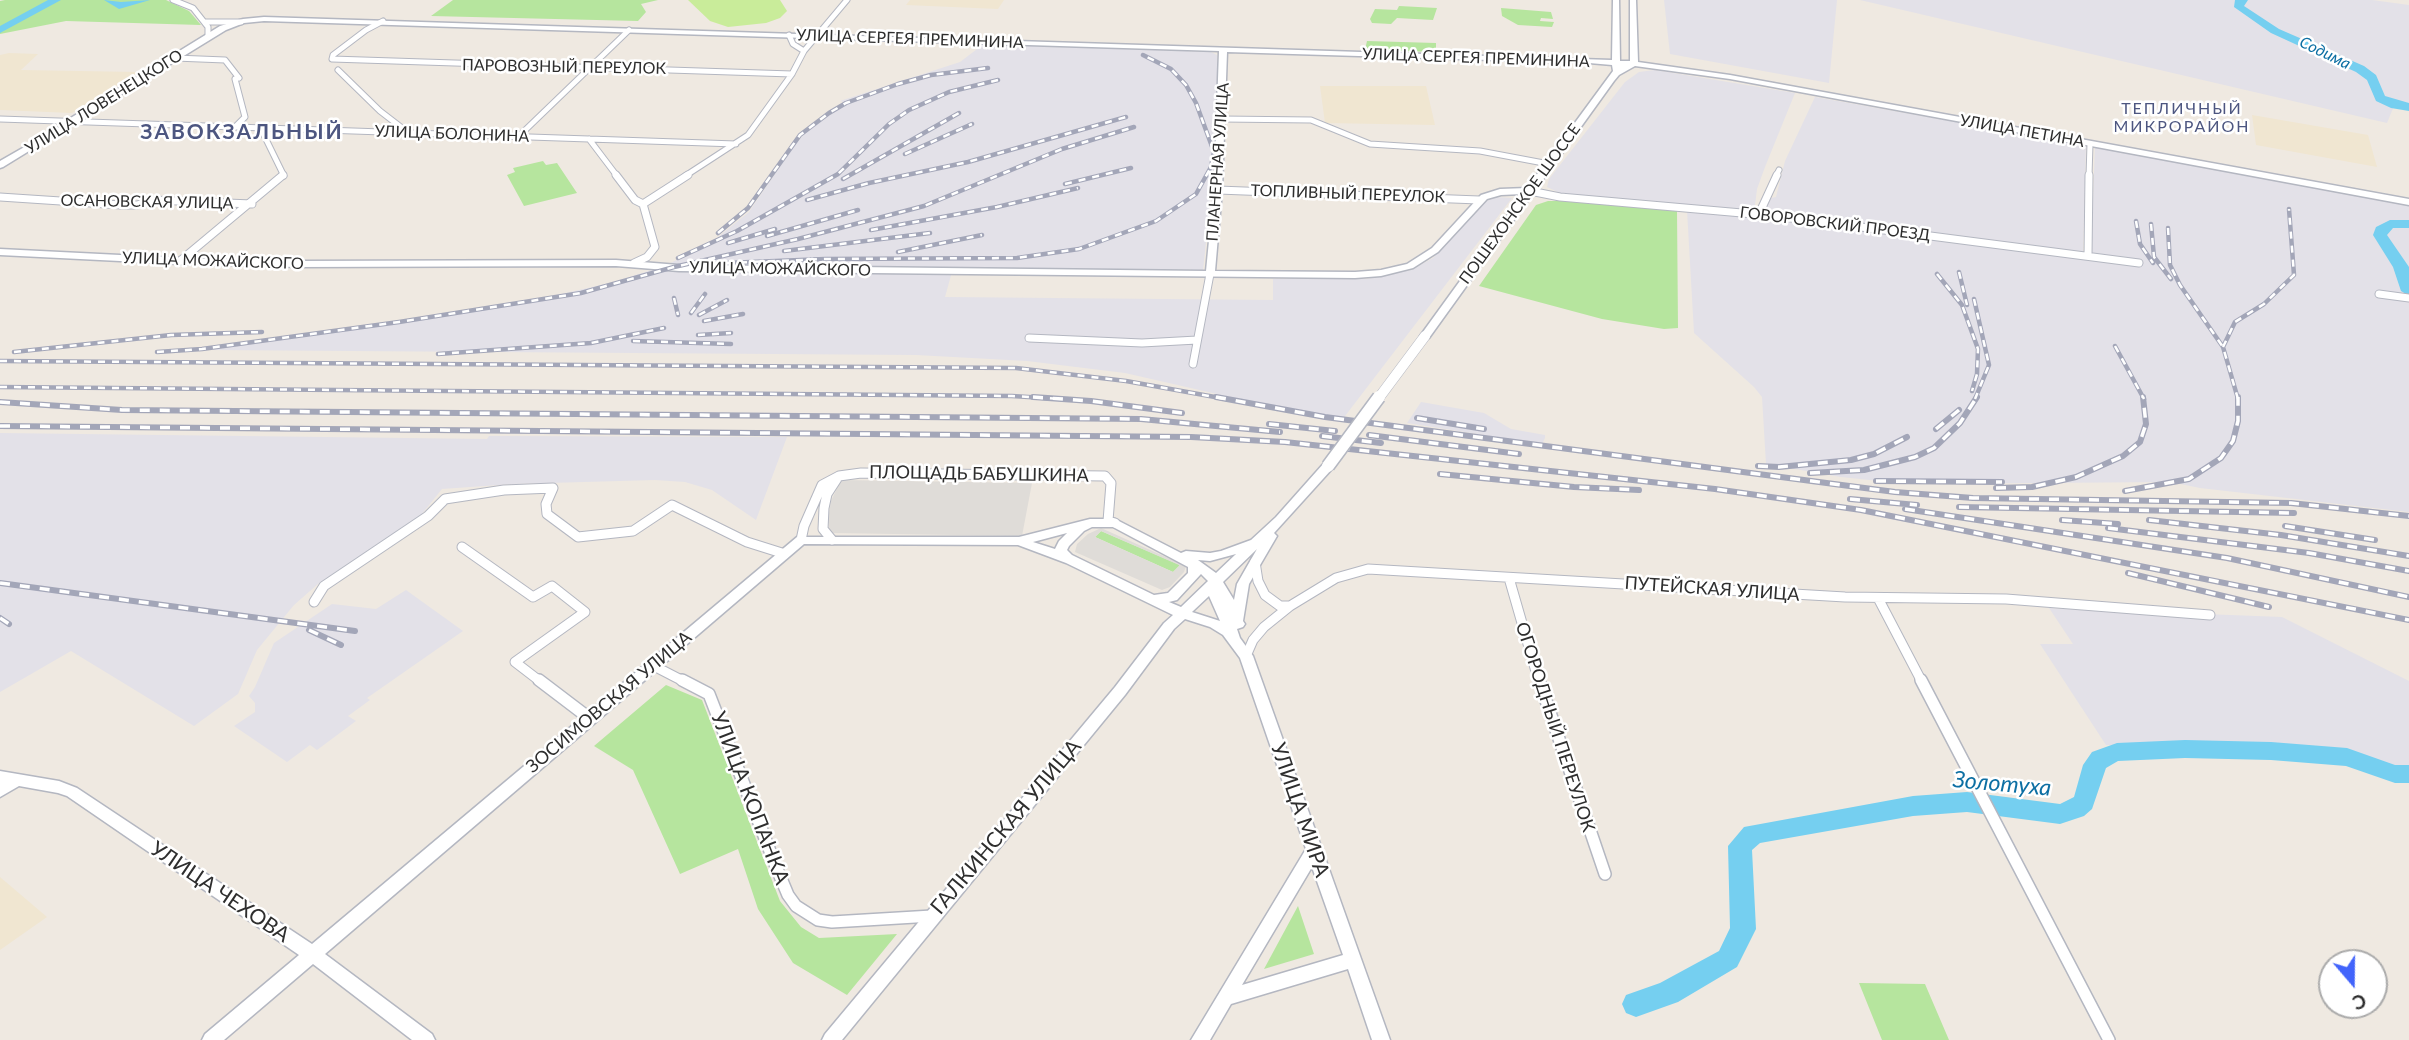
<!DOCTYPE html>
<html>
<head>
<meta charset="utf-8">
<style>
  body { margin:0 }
  #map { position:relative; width:2409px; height:1040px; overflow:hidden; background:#efe9e1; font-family:Lato,sans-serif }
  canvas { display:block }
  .north { position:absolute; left:2318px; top:949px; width:70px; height:70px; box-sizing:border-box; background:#fff; border:2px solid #ababab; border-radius:50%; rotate:160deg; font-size:19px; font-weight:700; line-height:28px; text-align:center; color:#2e2e2e }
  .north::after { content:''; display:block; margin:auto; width:24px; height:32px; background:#4264fb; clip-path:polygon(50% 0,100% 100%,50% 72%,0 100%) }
</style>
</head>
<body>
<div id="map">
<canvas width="2409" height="1040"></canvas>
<div class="north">С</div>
</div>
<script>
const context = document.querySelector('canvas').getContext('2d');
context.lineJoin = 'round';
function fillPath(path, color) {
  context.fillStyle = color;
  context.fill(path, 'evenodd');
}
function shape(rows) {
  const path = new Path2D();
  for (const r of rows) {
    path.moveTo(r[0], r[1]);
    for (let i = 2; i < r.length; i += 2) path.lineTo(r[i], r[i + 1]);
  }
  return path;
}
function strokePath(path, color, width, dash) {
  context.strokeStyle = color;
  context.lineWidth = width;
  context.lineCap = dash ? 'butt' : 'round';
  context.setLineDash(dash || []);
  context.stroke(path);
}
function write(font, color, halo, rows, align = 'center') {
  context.font = font + ' Lato,sans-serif';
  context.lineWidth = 5;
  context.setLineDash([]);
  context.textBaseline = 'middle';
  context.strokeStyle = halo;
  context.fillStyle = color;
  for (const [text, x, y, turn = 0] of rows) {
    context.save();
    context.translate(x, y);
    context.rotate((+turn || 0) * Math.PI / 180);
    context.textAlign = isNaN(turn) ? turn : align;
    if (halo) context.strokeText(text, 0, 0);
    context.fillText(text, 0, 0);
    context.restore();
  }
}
const industrial = shape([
  [1664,0,1837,0,1829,83,1670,54],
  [1860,0,2372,0,2409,5,2409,103,2396,101,2387,123],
  [985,43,1211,52,1217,55,1217,139,1203,270,953,268,945,297,1273,300,1273,279,1366,279,1411,270,1433,258,1484,202,1496,197,1512,198,1342,420,1309,415,1125,373,1027,361,916,355,210,350,518,304,614,282,664,266,707,246,749,212,796,143,811,127,847,103,840,101,960,62],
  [1655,70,1795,93,1765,167,1757,189,1754,213,1562,194,1547,187,1549,179,1625,82,1639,72],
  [1815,97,2086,145,2083,254,1763,213,1766,199,1776,197,1785,161],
  [2095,146,2409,204,2409,512,2200,488,2171,482,1907,484,1841,477,1766,464,1762,397,1754,387,1694,333,1687,210,2091,255],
  [1421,402,1484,413,1511,429,1545,435,1545,438,1542,444,1407,423],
  [0,433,487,439,489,436,787,437,756,520,712,490,685,482,655,480,513,484,442,489,421,515,318,584,294,605,257,650,238,694,194,726,71,651,0,692],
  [406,590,463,631,367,698,370,700,348,716,356,721,317,750,310,745,287,762,234,726,255,712,255,703,249,696,255,687,274,643,332,604,376,609],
  [2049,608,2282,617,2409,681,2409,768,2385,767,2336,751,2246,746,2106,745,2040,644,2073,644]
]);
const education = shape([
  [910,0,1004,0,998,9,906,5],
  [9,53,38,54,21,70,138,72,72,113,0,110,0,55],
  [1320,86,1426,86,1435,125,1325,123],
  [2252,115,2368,135,2377,167,2256,145],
  [0,877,47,917,0,950]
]);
const green = shape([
  [5,0,166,0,189,11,201,25,66,21,0,34,0,1],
  [453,0,658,0,641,4,646,12,638,21,431,16],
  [1399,6,1437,8,1433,20,1397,18,1391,24,1372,23,1370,19,1375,9,1397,10],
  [1501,8,1551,12,1553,19,1541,18,1540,21,1554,22,1552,27,1518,25,1502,16],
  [1367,41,1436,43,1436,52,1365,50],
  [543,161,546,165,557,163,577,193,524,206,507,175,515,172,513,168],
  [1568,201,1677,211,1678,328,1664,329,1602,319,1479,286,1536,205,1548,201],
  [1101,531,1180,565,1173,572,1095,537],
  [1084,547,1164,582,1159,586,1080,552],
  [666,685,702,700,780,901,801,927,819,938,897,934,847,995,793,963,758,909,738,849,680,874,633,770,594,746],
  [1298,906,1314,954,1264,969],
  [1859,983,1925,984,1949,1040,1882,1040]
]);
const pitch = shape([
  [688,0,780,0,787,11,780,18,766,23,728,27,710,21]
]);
const plaza = shape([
  [841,480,1032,483,1022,536,830,533,828,519,831,501],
  [1101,528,1186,566,1184,572,1170,587,1162,590,1075,552,1077,544,1088,534],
  [1101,531,1179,565,1179,566,1173,572,1095,537]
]);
const river = shape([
  [48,0,61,0,0,33,0,26,48,0],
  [104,0,121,2,150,0,119,9,104,0],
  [2248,0,2244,6,2279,29,2364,66,2376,75,2385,96,2409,103,2409,111,2391,108,2376,101,2367,80,2356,72,2271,33,2234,7,2235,0,2248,0],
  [2390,220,2409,220,2409,228,2393,228,2387,235,2409,267,2409,296,2401,291,2393,267,2373,235,2376,227,2390,220],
  [2185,740,2271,742,2347,748,2395,765,2409,765,2409,783,2395,783,2346,766,2271,760,2185,758,2118,761,2106,768,2092,809,2084,816,2060,824,1967,812,1913,816,1760,843,1752,850,1756,929,1737,967,1678,1002,1636,1017,1626,1013,1622,1004,1626,995,1660,983,1719,951,1730,928,1728,846,1744,827,1913,796,1967,792,2060,804,2074,797,2083,765,2092,752,2117,743,2185,740]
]);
const streetFar3 = shape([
  [173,0,193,8,208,27,208,37],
  [383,21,366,30,333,55,332,59,792,74],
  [205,22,241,22],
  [789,35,793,44,804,51],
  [175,58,225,60,239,78],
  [338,70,380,111,406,131],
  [235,79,245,117,236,126],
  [0,119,736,144],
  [1222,119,1311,120,1370,144,1480,151,1549,164],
  [260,127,284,176],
  [519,136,629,30],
  [589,139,617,176],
  [685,176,748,135,792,74,804,51,847,0],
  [1776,176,1779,170],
  [2089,176,2090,144]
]);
const streetFar2 = shape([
  [616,175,635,200,643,204],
  [1218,190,1479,200],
  [1530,191,1560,197,1776,216,2139,263],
  [0,197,121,205,137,205,153,200,252,204],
  [1759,214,1777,175],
  [2088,256,2089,175],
  [180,261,283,175],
  [634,263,647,257,655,247,643,204,688,175],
  [2379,294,2409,298],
  [1029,338,1142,343,1197,340],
  [1193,364,1210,274]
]);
const streetFar1 = shape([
  [801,540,804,526,822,485,839,476,861,473,1105,476,1111,483,1108,521,1115,523],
  [832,540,823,529,824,508,827,494,838,477],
  [462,547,533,597,552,586,585,612,515,662,541,682],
  [1255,562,1258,581,1265,595,1280,606,1290,606],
  [1509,578,1539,682],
  [1878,598,1922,682],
  [314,602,324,586,428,516,445,499,504,490,553,488,546,504,547,514,578,537,633,531,672,505,747,542,785,554],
  [1246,656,1253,640,1264,627,1290,606,1336,578,1368,569,1845,597,2006,599,2210,615],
  [652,665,685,682]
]);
const street = shape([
  [539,680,589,718],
  [682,680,709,694,775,864,788,895,796,906,818,920,832,922,932,916],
  [1539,680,1605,874],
  [1921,680,2109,1040]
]);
const secondary = shape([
  [1613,0,1619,0,1620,61,1630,61,1630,0,1636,0,1638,62,1730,75,2409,199,2409,205,1730,79,1635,66,1619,75,1614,81,1429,338,1425,339,1420,336,1523,194,1501,195,1487,199,1438,252,1413,268,1381,276,1355,278,679,271,616,266,299,267,180,264,0,255,0,249,180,258,299,261,616,260,679,265,1206,271,1214,190,1219,51,264,21,244,23,226,30,3,167,0,168,0,161,68,122,69,119,220,26,243,19,264,17,1612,60,1613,0],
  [1227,52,1589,63,1612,65,1613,71,1527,188,1500,189,1481,195,1432,248,1407,264,1381,270,1355,272,1215,271,1222,190,1227,52],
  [1328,462,1332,463,1334,466,1332,469,1274,533,1277,536,1249,584,1243,621,1245,624,1243,627,1237,629,1240,638,1253,656,1390,1040,1372,1040,1348,969,1231,1004,1210,1040,1191,1040,1306,849,1240,658,1223,635,1210,627,1185,619,1174,629,1125,695,842,1040,822,1040,825,1034,1115,687,1164,623,1173,615,1066,563,1018,545,804,544,325,954,432,1034,435,1040,412,1040,313,964,224,1040,202,1040,205,1034,299,955,67,796,58,793,19,786,0,797,0,771,59,781,77,788,312,944,797,537,1019,537,1090,519,1115,519,1181,553,1186,551,1210,553,1221,551,1251,540,1276,517,1324,463,1328,462],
  [1092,527,1113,527,1188,567,1188,573,1168,593,1154,595,1072,555,1067,550,1069,546,1084,531,1092,527],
  [1067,533,1059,541,1055,549,1033,542,1067,533],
  [1257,549,1237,584,1234,600,1223,582,1257,549],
  [1236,554,1216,573,1198,560,1210,561,1236,554],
  [1201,574,1208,581,1181,607,1169,602,1177,600,1201,574],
  [1209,596,1220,621,1192,612,1209,596],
  [1312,867,1343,955,1242,985,1312,867]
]);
const railFar1 = shape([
  [905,154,972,124],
  [843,179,959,113],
  [1065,184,1131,168],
  [807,200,869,183,968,162,1126,117],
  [2136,221,2140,244,2153,263],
  [2151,224,2154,257,2171,279],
  [2168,228,2170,265,2180,285,2223,347,2238,399],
  [871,230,997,207,1078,188],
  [718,233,748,208,800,135,829,113,846,103,898,84,931,75,988,68],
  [767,236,858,210],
  [728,243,775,229],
  [784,251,930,233],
  [898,252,982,235],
  [678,258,737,231,838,174,889,124,909,110,949,92,998,80],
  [726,263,825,259,1017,258,1079,249,1156,221,1196,194,1211,167,1214,152,1196,103,1186,85,1171,69,1143,55],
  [1959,272,1967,305],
  [1937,274,1962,305,1978,349,1977,374,1972,391],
  [674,298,678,315],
  [1974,299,1989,365,1975,399],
  [691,313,705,294],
  [699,315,727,300],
  [704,321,743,314],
  [698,335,731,333],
  [633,341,731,344],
  [2115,346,2144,399],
  [2223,347,2235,322,2264,304,2294,275,2289,209],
  [14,352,171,335,262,332],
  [157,352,202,349,399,322,581,293,674,267,798,239,924,206,1062,149,1134,127],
  [438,354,591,343,664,328],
  [0,361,1016,368,1126,381,1226,399],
  [0,387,1012,396,1061,399]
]);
const rail = shape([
  [1033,397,1091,401,1182,413],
  [1216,397,1325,417,1895,492,1973,498,2291,503,2409,516],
  [0,402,122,410,1141,419,1280,432],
  [1417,418,1484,429],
  [1269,424,1335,431],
  [0,426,1191,437,1285,442,1715,489,1861,510,2409,620],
  [1936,429,1959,410],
  [1369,435,1519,454],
  [1322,436,1381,443],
  [1758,466,1779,467,1851,460,1874,454,1907,437],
  [1810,473,1864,470,1915,457,1934,448,1960,423,1977,397],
  [1440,474,1574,487,1639,490],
  [1876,481,2002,482],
  [1996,488,2032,487,2076,477,2123,456,2140,442,2146,424,2143,397],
  [2125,491,2189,479,2221,458,2233,441,2238,421,2238,397],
  [1850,499,1917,505],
  [1959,507,2294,513],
  [1905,509,2227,558,2409,597],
  [2062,520,2118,524],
  [2149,520,2281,535,2409,556],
  [2285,526,2375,540],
  [2108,528,2309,553,2409,571],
  [2128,573,2269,607],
  [0,583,355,631],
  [0,618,9,624],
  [309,630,341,645]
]);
const secondaryBridgeFar1 = shape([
  [1378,399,1425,336]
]);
const secondaryBridge = shape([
  [1328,466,1379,397]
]);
const farStreetnames = [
  ["УЛИЦА СЕРГЕЯ ПРЕМИНИНА",910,39,2],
  ["УЛИЦА СЕРГЕЯ ПРЕМИНИНА",1476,58,2],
  ["ПАРОВОЗНЫЙ ПЕРЕУЛОК",564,67,1],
  ["УЛИЦА ЛОВЕНЕЦКОГО",104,102,-32],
  ["УЛИЦА ПЕТИНА",2022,131,10],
  ["УЛИЦА БОЛОНИНА",452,134,2],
  ["ПЛАНЕРНАЯ УЛИЦА",1218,162,-86],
  ["ТОПЛИВНЫЙ ПЕРЕУЛОК",1348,194,2],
  ["ОСАНОВСКАЯ УЛИЦА",147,202,1],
  ["ПОШЕХОНСКОЕ ШОССЕ",1520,204,-54],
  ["ГОВОРОВСКИЙ ПРОЕЗД",1835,224,7],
  ["УЛИЦА МОЖАЙСКОГО",213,261,2],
  ["УЛИЦА МОЖАЙСКОГО",780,269,1]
];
const farWaternames = [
  ["Содима",2325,53,26]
];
const farNeighbourhoodnames = [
  ["ТЕПЛИЧНЫЙ",2182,109],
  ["МИКРОРАЙОН",2182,127]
];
const streetNames = [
  ["ПЛОЩАДЬ БАБУШКИНА",979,474,1],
  ["ПУТЕЙСКАЯ УЛИЦА",1712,589,4],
  ["ЗОСИМОВСКАЯ УЛИЦА",609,702,-40],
  ["ОГОРОДНЫЙ ПЕРЕУЛОК",1555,727,72]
];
const farDistrictnames = [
  ["ЗАВОКЗАЛЬНЫЙ",242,132]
];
const nearStreetnames = [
  ["УЛИЦА КОПАНКА",750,798,69],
  ["УЛИЦА МИРА",1300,810,71],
  ["ГАЛКИНСКАЯ УЛИЦА",1006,827,-50],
  ["УЛИЦА ЧЕХОВА",220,892,34]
];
const nearWaternames = [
  ["Золотуха",2002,784,5]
];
fillPath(industrial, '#e3e1e8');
fillPath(education, '#f0e6d1');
fillPath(green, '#b6e59e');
fillPath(pitch, '#c9ec9a');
fillPath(plaza, '#dfdcd8');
fillPath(river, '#75cff0');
strokePath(streetFar3, '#b4b7c1', 7);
strokePath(streetFar2, '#b4b7c1', 9);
strokePath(streetFar1, '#b4b7c1', 11);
strokePath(street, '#b4b7c1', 14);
strokePath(secondary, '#b4b7c1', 3);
strokePath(streetFar3, '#fff', 5);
strokePath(streetFar2, '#fff', 7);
strokePath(streetFar1, '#fff', 9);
strokePath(street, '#fff', 11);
fillPath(secondary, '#fff');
strokePath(railFar1, '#a3a6b8', 4.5);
strokePath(rail, '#a3a6b8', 6);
strokePath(railFar1, '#fff', 2.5, [7]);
strokePath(rail, '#fff', 3.5, [10]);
strokePath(secondaryBridgeFar1, '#b4b7c1', 11, []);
strokePath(secondaryBridge, '#b4b7c1', 15, []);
strokePath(secondaryBridgeFar1, '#fff', 10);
strokePath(secondaryBridge, '#fff', 12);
write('16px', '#2e2e2e', '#fff', farStreetnames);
write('italic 16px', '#0d6fa3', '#fff', farWaternames);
context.letterSpacing = '2px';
write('16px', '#4d5680', '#fff', farNeighbourhoodnames);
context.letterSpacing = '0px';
write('18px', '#2e2e2e', '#fff', streetNames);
context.letterSpacing = '2px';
write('bold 21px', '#4d5680', '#fff', farDistrictnames);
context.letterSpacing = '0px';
write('21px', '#2e2e2e', '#fff', nearStreetnames);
write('italic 23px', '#0d6fa3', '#fff', nearWaternames);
</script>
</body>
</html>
